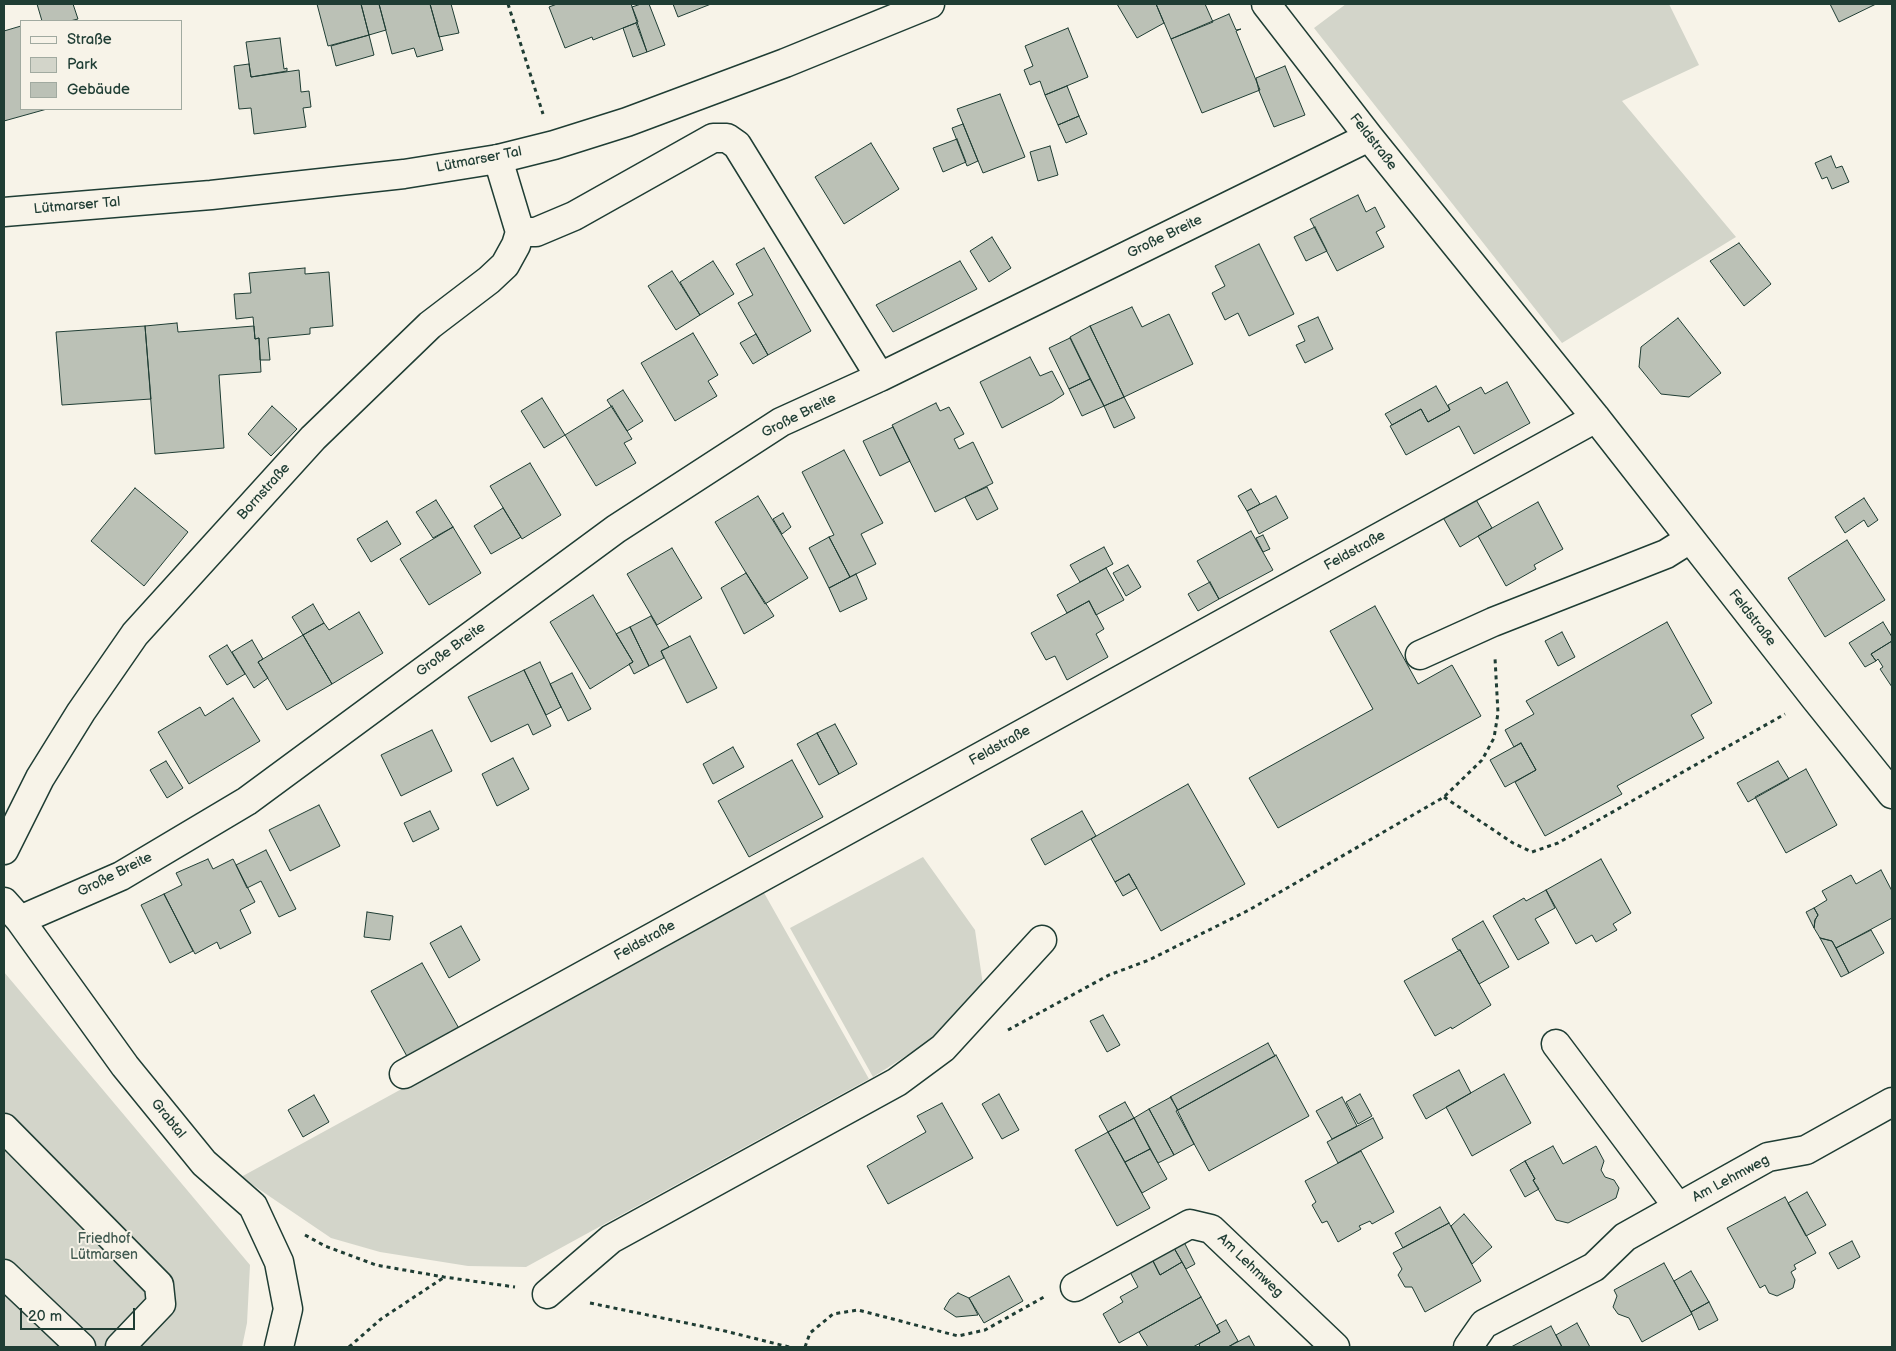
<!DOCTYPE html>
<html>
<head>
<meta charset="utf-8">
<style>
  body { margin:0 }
  #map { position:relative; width:1896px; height:1351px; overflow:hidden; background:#f7f3e8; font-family:"Balsamiq Sans",sans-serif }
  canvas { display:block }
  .frame { position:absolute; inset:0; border:5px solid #1f3d34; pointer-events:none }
  .legend { position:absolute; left:20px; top:20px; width:162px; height:90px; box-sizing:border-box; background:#f7f3e8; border:1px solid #a1aaa0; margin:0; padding:6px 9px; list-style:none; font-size:15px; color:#1f3d34 }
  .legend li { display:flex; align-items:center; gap:10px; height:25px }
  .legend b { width:25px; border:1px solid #a1aaa0 }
  .scale { position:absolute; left:20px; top:1308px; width:115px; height:22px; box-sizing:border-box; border:2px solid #1f3d34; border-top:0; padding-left:6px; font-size:15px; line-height:18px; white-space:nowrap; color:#1f3d34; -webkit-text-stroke:4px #f7f3e8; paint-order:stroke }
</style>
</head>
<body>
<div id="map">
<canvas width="1896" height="1351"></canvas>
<div class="frame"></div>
<ul class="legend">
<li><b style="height:6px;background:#f7f3e8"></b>Straße</li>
<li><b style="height:14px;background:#d3d5ca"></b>Park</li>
<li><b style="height:14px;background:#bbc1b6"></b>Gebäude</li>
</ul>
<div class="scale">20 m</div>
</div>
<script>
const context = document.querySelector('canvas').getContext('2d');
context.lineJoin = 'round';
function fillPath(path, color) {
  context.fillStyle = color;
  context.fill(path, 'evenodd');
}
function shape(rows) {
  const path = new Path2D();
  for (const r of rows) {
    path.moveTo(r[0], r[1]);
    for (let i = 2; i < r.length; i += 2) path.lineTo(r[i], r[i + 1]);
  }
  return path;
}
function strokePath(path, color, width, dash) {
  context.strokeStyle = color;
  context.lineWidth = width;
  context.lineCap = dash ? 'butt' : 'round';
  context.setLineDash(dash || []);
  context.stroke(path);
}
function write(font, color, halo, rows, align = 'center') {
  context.font = font + ' "Balsamiq Sans",sans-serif';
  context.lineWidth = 4;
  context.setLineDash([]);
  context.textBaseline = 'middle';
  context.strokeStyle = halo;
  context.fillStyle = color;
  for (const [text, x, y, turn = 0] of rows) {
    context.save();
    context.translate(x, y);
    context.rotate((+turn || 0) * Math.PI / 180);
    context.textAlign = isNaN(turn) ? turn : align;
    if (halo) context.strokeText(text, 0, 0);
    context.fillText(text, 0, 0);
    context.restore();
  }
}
const green = shape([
  [1346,4,1669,4,1699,65,1622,101,1736,237,1562,343,1314,28],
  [923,857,975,930,983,985,934,1038,873,1077,790,928],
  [763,891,869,1079,526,1267,468,1266,380,1252,331,1238,241,1177],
  [4,972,250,1265,247,1323,242,1347,4,1347]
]);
const building = shape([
  [37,4,73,4,78,19,70,21,42,21,37,4],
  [317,4,361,4,369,35,328,46,317,4],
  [361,4,379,4,386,30,369,35,361,4],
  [379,4,430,4,443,50,417,57,414,48,392,54,379,4],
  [430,4,451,4,459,33,439,37,430,4],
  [557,4,631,4,638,22,593,40,592,37,565,48,549,7,557,4],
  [641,4,649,4,665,45,647,52,632,7,641,4],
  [673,4,711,4,678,17,673,4],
  [1117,4,1156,4,1164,23,1137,38,1117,4],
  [1156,4,1205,4,1213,22,1171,39,1156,4],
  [1830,4,1876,4,1839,22,1830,4],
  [1229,14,1236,30,1241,29,1236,31,1260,90,1202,113,1171,39,1229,14],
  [636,23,647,52,633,57,623,28,636,23],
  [21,26,21,109,47,109,4,121,4,31,21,26],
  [1068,28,1088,77,1045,95,1040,81,1030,85,1024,70,1033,66,1025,46,1068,28],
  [369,35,374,55,336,66,331,46,369,35],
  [280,38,284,69,287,68,287,71,251,77,246,42,280,38],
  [249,64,251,77,299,70,301,92,309,91,311,107,303,108,306,127,254,134,251,108,239,109,234,66,249,64],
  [1285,66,1305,115,1274,127,1259,91,1256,78,1285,66],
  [1067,86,1079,116,1058,125,1045,95,1067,86],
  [1000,94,1025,157,983,173,957,109,1000,94],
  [1079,116,1087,134,1066,143,1058,125,1079,116],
  [963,124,978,161,967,166,952,128,963,124],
  [957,139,966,162,943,172,933,148,957,139],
  [871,143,899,189,844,224,815,177,871,143],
  [1050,146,1058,175,1038,181,1030,152,1050,146],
  [1831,156,1836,168,1842,166,1849,182,1832,189,1827,177,1822,179,1815,163,1831,156],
  [1358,195,1366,212,1375,207,1385,227,1376,232,1384,247,1337,271,1310,219,1358,195],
  [1315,227,1327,251,1306,261,1294,237,1315,227],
  [992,237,1011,268,989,282,970,251,992,237],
  [1739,243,1771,284,1744,306,1710,261,1739,243],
  [1259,244,1294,314,1249,336,1238,313,1225,320,1212,293,1225,286,1215,266,1259,244],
  [764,248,811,331,768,355,738,303,753,295,736,264,764,248],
  [713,261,734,294,700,315,680,282,713,261],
  [960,261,977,289,893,332,876,305,960,261],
  [305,268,305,274,329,272,333,326,310,328,310,334,268,338,270,360,260,360,259,338,255,339,253,317,236,319,234,294,251,293,249,273,305,268],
  [672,271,700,315,676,330,648,286,672,271],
  [1132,307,1142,327,1169,314,1193,364,1124,397,1090,326,1132,307],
  [1318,317,1333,349,1305,363,1296,345,1305,341,1298,326,1318,317],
  [1678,318,1721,373,1689,397,1661,394,1639,367,1641,347,1678,318],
  [177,323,178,332,254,326,255,339,259,338,261,372,219,375,224,448,155,454,145,326,177,323],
  [145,326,151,399,62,405,56,332,145,326],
  [1090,326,1124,397,1104,406,1070,337,1090,326],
  [693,333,718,375,708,381,717,396,675,421,641,363,693,333],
  [756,334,768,355,753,364,740,343,756,334],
  [1070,338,1090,379,1069,389,1049,348,1070,338],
  [1030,357,1040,376,1052,371,1064,394,1052,402,1002,428,980,382,1030,357],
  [1090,379,1104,406,1082,416,1069,389,1090,379],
  [1507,382,1530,423,1474,454,1459,426,1406,455,1390,426,1421,409,1428,422,1450,410,1448,405,1481,387,1485,394,1507,382],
  [1436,386,1450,410,1428,422,1421,409,1392,425,1385,414,1436,386],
  [623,390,643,421,627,431,607,400,623,390],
  [1124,397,1135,418,1114,428,1104,406,1124,397],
  [542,398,565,435,544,448,521,411,542,398],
  [936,403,940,411,949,407,964,434,954,439,959,449,973,442,993,483,935,512,892,425,936,403],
  [272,406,297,429,271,456,248,434,272,406],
  [612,406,632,439,624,443,636,463,596,486,565,435,612,406],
  [893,427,910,461,880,476,863,441,893,427],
  [844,450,883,523,861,534,876,564,850,577,829,537,834,535,802,472,844,450],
  [530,463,561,515,522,539,490,486,530,463],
  [987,487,998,509,977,520,965,497,987,487],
  [135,488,188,532,144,586,91,541,135,488],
  [1251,489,1260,504,1247,511,1238,496,1251,489],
  [758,496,808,578,765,604,715,522,758,496],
  [1276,496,1288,518,1259,534,1247,511,1276,496],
  [1474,496,1492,528,1460,547,1441,514,1474,496],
  [1864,498,1878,520,1868,527,1864,520,1845,533,1835,517,1864,498],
  [436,500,453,527,433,538,416,512,436,500],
  [1538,502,1563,549,1534,565,1536,569,1506,586,1478,536,1538,502],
  [503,508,521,537,491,554,474,526,503,508],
  [783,513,791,527,782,534,773,519,783,513],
  [387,521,401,544,371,562,357,539,387,521],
  [453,527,481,573,429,605,400,559,453,527],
  [1251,531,1273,570,1219,599,1197,561,1251,531],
  [1263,535,1270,549,1263,552,1256,538,1263,535],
  [829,537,850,577,829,588,809,548,829,537],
  [1847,540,1885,600,1825,637,1788,578,1847,540],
  [1104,547,1113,564,1080,582,1070,565,1104,547],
  [672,548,702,598,657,625,627,574,672,548],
  [1128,565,1141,587,1126,596,1113,573,1128,565],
  [1106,568,1124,600,1096,615,1089,601,1067,613,1057,595,1106,568],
  [746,573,774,616,744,634,721,588,746,573],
  [856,574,867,599,840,612,829,588,856,574],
  [1210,582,1219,599,1198,611,1188,594,1210,582],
  [593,595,633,662,590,689,550,622,593,595],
  [1089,601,1104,629,1096,634,1108,657,1067,680,1055,656,1046,660,1031,633,1089,601],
  [313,604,324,623,303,635,292,617,313,604],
  [1375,606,1418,684,1452,665,1481,716,1278,828,1249,778,1373,709,1330,631,1375,606],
  [359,612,383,653,332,684,303,635,324,623,329,630,359,612],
  [651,616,669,647,661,651,664,658,649,666,630,627,651,616],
  [1667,622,1712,703,1691,715,1704,738,1617,786,1622,794,1545,836,1515,782,1536,770,1521,743,1514,747,1505,730,1534,714,1526,701,1667,622],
  [1883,622,1892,637,1892,641,1871,654,1876,661,1865,667,1849,643,1883,622],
  [630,627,649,666,634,674,629,664,633,662,616,634,630,627],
  [1562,632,1575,657,1558,666,1545,641,1562,632],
  [303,635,332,684,287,710,258,662,303,635],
  [690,636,717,688,687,703,661,651,690,636],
  [252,640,263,659,258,662,268,678,254,688,232,652,252,640],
  [1892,641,1892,687,1880,669,1883,667,1878,659,1876,661,1871,654,1892,641],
  [227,645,245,674,227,685,209,656,227,645],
  [540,662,561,707,546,715,524,670,540,662],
  [524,670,551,726,533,735,528,724,491,742,468,697,524,670],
  [572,673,591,709,568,721,550,684,572,673],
  [233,698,260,741,189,784,158,732,200,707,205,716,233,698],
  [835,724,857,764,839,774,817,733,835,724],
  [432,730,452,771,401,796,381,755,432,730],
  [817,733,839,774,819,785,797,744,817,733],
  [1521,743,1536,770,1505,787,1490,760,1521,743],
  [733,747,744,767,713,784,703,764,733,747],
  [513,758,529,789,497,806,482,774,513,758],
  [792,760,823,817,749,857,718,801,792,760],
  [166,761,183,788,167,798,150,770,166,761],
  [1778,761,1789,779,1748,802,1737,783,1778,761],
  [1806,769,1837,825,1786,853,1755,797,1806,769],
  [1188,784,1245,884,1161,931,1129,874,1115,882,1091,839,1188,784],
  [319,805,340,846,290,871,269,830,319,805],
  [430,811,439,829,413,842,404,823,430,811],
  [1082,811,1096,836,1045,865,1031,839,1082,811],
  [266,850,296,909,279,917,261,881,247,888,236,865,266,850],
  [208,859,213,869,233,859,255,902,240,910,251,933,220,949,217,942,195,954,164,894,182,885,176,873,208,859],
  [1601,859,1631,913,1613,924,1617,930,1596,942,1592,935,1576,944,1546,890,1601,859],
  [1881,870,1892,891,1892,918,1836,948,1832,941,1820,938,1814,928,1815,920,1818,915,1814,908,1827,900,1822,891,1851,875,1856,884,1881,870],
  [1129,874,1137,888,1123,896,1115,882,1129,874],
  [1546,890,1555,908,1535,919,1549,943,1518,960,1493,916,1524,898,1526,901,1546,890],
  [164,894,193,951,170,963,141,905,164,894],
  [1814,908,1818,915,1815,920,1814,928,1806,912,1814,908],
  [367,912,393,916,390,940,364,937,367,912],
  [1483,921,1509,967,1479,984,1460,950,1458,950,1452,939,1483,921],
  [461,926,480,960,449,978,430,943,461,926],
  [1871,930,1884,953,1849,973,1836,948,1871,930],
  [1820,938,1832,941,1849,973,1841,977,1820,938],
  [1460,950,1491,1005,1452,1029,1451,1027,1435,1036,1404,981,1460,950],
  [422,963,461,1032,409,1060,371,991,422,963],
  [1103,1015,1120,1045,1107,1052,1090,1021,1103,1015],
  [1268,1043,1275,1056,1178,1110,1170,1097,1268,1043],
  [1276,1055,1309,1116,1209,1171,1176,1111,1276,1055],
  [1459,1070,1471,1093,1426,1119,1413,1095,1459,1070],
  [1504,1074,1531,1123,1472,1156,1446,1107,1504,1074],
  [999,1094,1019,1130,1002,1139,982,1104,999,1094],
  [1360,1094,1372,1116,1358,1124,1346,1102,1360,1094],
  [314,1095,329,1122,303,1137,288,1110,314,1095],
  [1171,1097,1194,1144,1174,1155,1149,1109,1171,1097],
  [1342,1097,1357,1126,1332,1139,1316,1111,1342,1097],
  [1125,1102,1134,1118,1108,1132,1099,1116,1125,1102],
  [942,1103,973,1158,888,1204,867,1166,926,1132,917,1116,942,1103],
  [1149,1109,1174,1155,1158,1163,1134,1118,1149,1109],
  [1134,1118,1150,1149,1125,1162,1108,1132,1134,1118],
  [1373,1118,1383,1138,1338,1163,1327,1142,1373,1118],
  [1108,1132,1150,1208,1117,1226,1075,1150,1108,1132],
  [1553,1146,1563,1164,1596,1146,1604,1161,1601,1170,1605,1177,1614,1180,1619,1188,1616,1198,1568,1223,1556,1220,1533,1180,1535,1179,1525,1161,1553,1146],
  [1150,1149,1167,1179,1142,1193,1125,1162,1150,1149],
  [1361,1151,1394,1212,1372,1224,1370,1221,1359,1226,1361,1229,1338,1242,1327,1221,1322,1223,1312,1205,1316,1202,1305,1181,1361,1151],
  [1525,1161,1535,1179,1533,1180,1539,1189,1525,1197,1510,1170,1525,1161],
  [1807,1192,1826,1225,1806,1236,1788,1203,1807,1192],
  [1785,1197,1816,1253,1794,1265,1796,1269,1791,1272,1795,1280,1793,1288,1777,1296,1769,1293,1765,1285,1760,1288,1727,1228,1785,1197],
  [1440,1207,1449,1223,1403,1248,1395,1233,1440,1207],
  [1464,1214,1492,1247,1472,1264,1451,1226,1464,1214],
  [1449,1223,1481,1281,1425,1312,1412,1287,1405,1287,1398,1275,1402,1269,1393,1253,1449,1223],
  [1852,1241,1860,1257,1838,1269,1829,1253,1852,1241],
  [1184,1242,1195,1264,1186,1269,1174,1248,1184,1242],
  [1174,1248,1182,1262,1160,1275,1152,1259,1174,1248],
  [1152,1259,1160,1275,1182,1262,1201,1297,1119,1343,1103,1314,1123,1302,1120,1297,1138,1287,1130,1272,1152,1259],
  [1664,1263,1692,1314,1642,1342,1629,1318,1618,1314,1613,1307,1617,1296,1614,1290,1664,1263],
  [1691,1271,1709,1302,1691,1312,1674,1281,1691,1271],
  [1009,1276,1023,1301,984,1323,969,1298,1009,1276],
  [958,1293,969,1298,978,1315,956,1317,944,1309,950,1299,958,1293],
  [1201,1297,1220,1332,1193,1347,1148,1347,1139,1332,1201,1297],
  [1709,1302,1718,1320,1699,1330,1691,1312,1709,1302],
  [1226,1320,1238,1341,1228,1347,1200,1347,1199,1344,1220,1332,1217,1325,1226,1320],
  [1577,1323,1590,1347,1562,1347,1556,1335,1577,1323],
  [1551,1326,1562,1347,1511,1347,1551,1326],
  [1249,1336,1255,1347,1228,1347,1249,1336]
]);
const path = shape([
  [508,4,543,114],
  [1444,797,1513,843,1532,852,1558,843,1785,714],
  [1008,1030,1109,975,1149,960,1249,910,1444,797,1482,760,1494,738,1498,713,1495,658],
  [305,1235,325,1246,376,1265,444,1277,515,1287],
  [590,1303,725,1331,789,1347],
  [349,1347,381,1319,443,1278],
  [805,1347,810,1333,833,1314,858,1310,958,1336,985,1330,1044,1297]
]);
const minor = shape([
  [1266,4,1369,137,1596,418,1815,698,1892,794],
  [520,232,536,232,574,216,713,138,727,138,737,145,880,377],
  [1420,655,1493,622,1666,554,1690,539],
  [4,850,40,778,81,712,135,634,313,438,430,325,489,280,505,265,516,245,520,232,498,159],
  [4,902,20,920,125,1066,204,1163,253,1206,279,1262,288,1309,279,1347],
  [20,920,121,876,247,801,616,529,781,422,880,377,1369,137],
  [1556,1044,1678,1207],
  [404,1074,1596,418],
  [4,1128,159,1285,161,1304,120,1347],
  [4,1274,81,1347],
  [1075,1287,1190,1224,1211,1229,1335,1347],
  [547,1294,611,1239,897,1082,943,1048,1042,940],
  [1468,1347,1484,1324,1594,1267,1625,1237,1768,1157,1806,1150,1892,1102]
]);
const major = shape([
  [4,212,211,195,404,174,498,159,554,145,627,122,785,63,930,4]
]);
const streetNames = [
  ["Feldstraße",1373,142,52],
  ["Lütmarser Tal",479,160,-11],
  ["Lütmarser Tal",77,206,-5],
  ["Große Breite",1165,237,-26],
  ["Große Breite",799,416,-27],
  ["Bornstraße",264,492,-48],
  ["Feldstraße",1355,551,-29],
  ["Feldstraße",1752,618,52],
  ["Große Breite",451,650,-36],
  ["Feldstraße",1000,746,-29],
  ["Große Breite",115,875,-27],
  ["Feldstraße",645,941,-29],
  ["Grabtal",168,1119,51],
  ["Am Lehmweg",1731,1179,-28],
  ["Am Lehmweg",1250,1266,44]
];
const parkNames = [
  ["Friedhof",104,1239],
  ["Lütmarsen",104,1255]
];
fillPath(green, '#d3d5ca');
fillPath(building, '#bbc1b6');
strokePath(building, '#1f3d34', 1);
strokePath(minor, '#1f3d34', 31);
strokePath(major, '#1f3d34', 31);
strokePath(path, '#1f3d34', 3, [4, 4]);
strokePath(minor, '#f7f3e8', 28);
strokePath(major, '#f7f3e8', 28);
write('14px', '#1f3d34', '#f7f3e8', streetNames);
write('14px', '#435b52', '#f7f3e8', parkNames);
</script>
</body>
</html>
